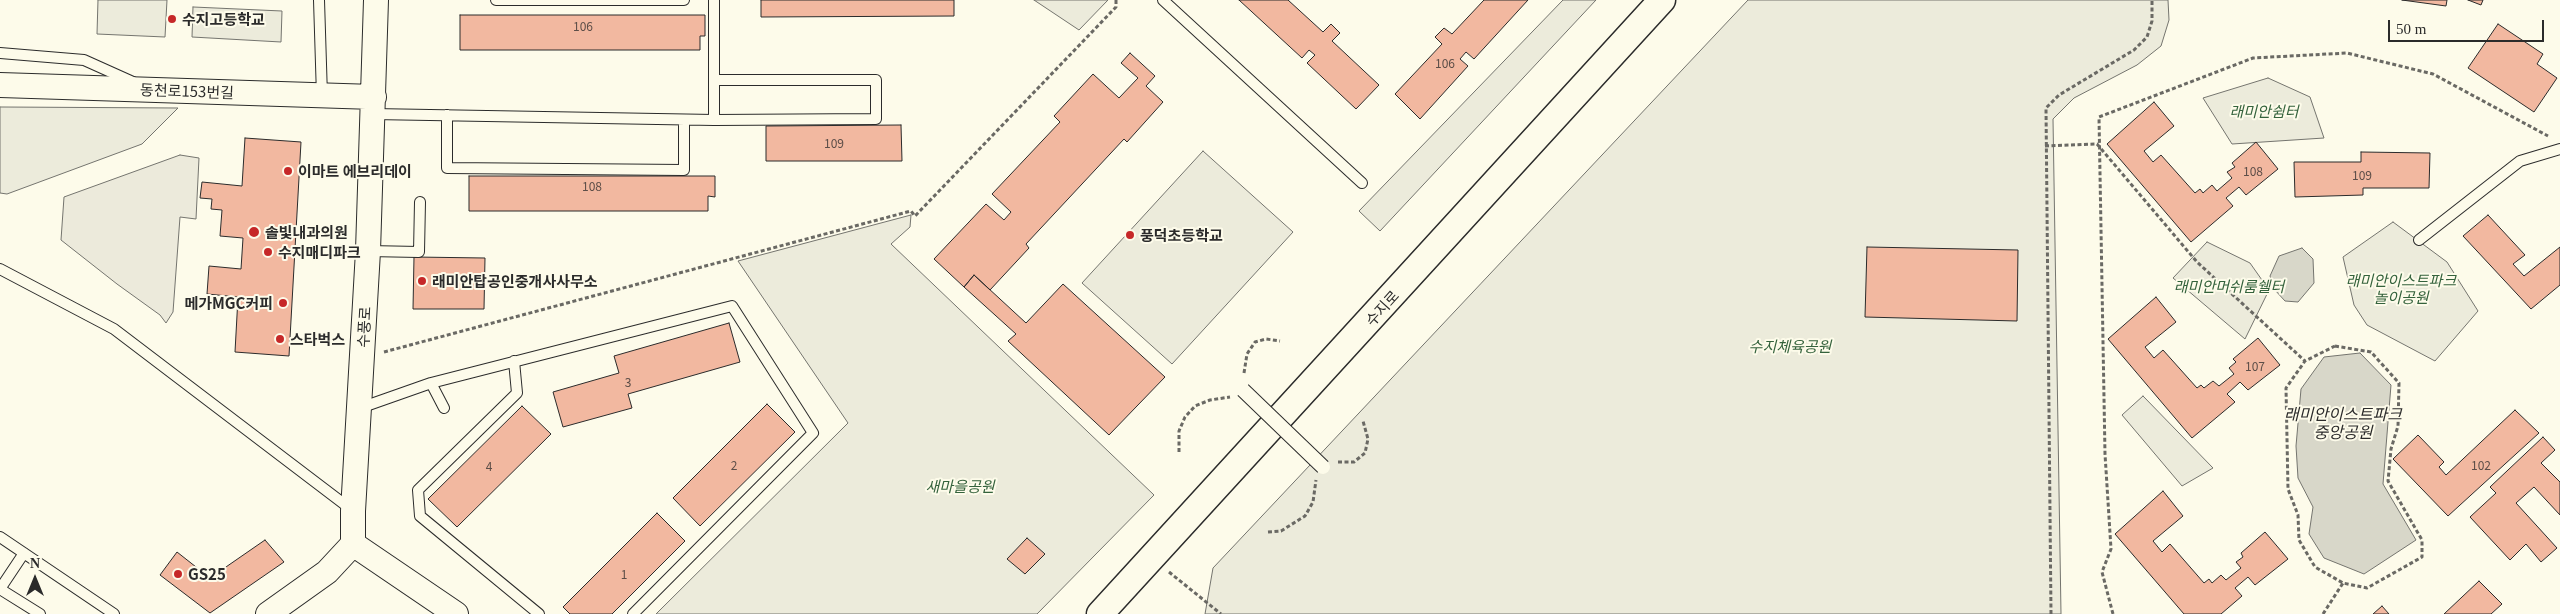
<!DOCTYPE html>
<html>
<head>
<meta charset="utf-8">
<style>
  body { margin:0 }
  #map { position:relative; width:2560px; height:614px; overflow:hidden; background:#fdfbea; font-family:Georgia,serif }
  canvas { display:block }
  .north { position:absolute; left:10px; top:554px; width:50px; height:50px; -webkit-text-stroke:4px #fdfbea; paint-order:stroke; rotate:0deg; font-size:14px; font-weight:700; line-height:20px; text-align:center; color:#2b2b2b }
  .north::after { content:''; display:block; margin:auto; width:18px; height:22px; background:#2b2b2b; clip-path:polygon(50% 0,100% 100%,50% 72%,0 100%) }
  .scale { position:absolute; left:2388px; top:20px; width:156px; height:22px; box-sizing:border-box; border:2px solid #2b2b2b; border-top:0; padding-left:6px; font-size:15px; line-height:18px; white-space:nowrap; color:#2b2b2b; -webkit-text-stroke:4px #fdfbea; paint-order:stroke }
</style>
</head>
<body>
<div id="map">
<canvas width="2560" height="614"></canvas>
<div class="north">N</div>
<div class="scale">50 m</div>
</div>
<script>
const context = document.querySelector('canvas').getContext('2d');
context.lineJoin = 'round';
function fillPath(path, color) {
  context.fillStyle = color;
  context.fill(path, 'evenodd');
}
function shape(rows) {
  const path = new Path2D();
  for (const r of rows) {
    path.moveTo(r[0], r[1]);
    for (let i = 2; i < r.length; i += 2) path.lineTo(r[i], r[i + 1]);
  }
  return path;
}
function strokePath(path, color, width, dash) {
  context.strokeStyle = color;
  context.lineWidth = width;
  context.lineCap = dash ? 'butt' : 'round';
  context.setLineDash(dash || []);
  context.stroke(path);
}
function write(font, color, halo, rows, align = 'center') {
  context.font = font + ' Georgia,"Noto Sans KR",serif';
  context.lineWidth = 4;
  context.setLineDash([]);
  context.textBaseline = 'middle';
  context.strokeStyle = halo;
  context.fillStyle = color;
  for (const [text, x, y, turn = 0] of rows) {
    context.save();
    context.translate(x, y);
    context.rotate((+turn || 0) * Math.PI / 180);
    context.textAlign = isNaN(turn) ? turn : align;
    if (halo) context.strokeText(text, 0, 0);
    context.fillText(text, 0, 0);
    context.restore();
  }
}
const green = shape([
  [98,0,167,0,165,37,97,34,98,0],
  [1034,0,1108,0,1079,30,1034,0],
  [1563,0,1596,0,1380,231,1359,211,1563,0],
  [1748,0,2168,0,2169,20,2161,46,2137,65,2074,98,2053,119,2061,614,1205,614,1213,568,1748,0],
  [193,7,282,11,281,42,192,37,193,7],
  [2268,78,2310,97,2324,138,2232,144,2203,98,2268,78],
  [0,107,178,108,142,144,7,194,0,193,0,107],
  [1203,151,1293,232,1172,364,1082,283,1203,151],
  [911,215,910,227,891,244,1154,495,1037,614,656,614,848,423,738,261,911,215],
  [2393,222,2447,262,2478,311,2435,361,2367,325,2354,305,2343,257,2393,222],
  [2207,242,2250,263,2269,290,2245,339,2173,278,2207,242],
  [2143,396,2213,468,2182,486,2122,415,2143,396]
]);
const parking = shape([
  [180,155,199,158,196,219,180,217,173,312,166,323,160,315,117,284,61,240,64,197,180,155]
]);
const water = shape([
  [2302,248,2313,259,2314,283,2298,302,2285,301,2274,289,2270,276,2279,256,2302,248],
  [2360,353,2391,385,2383,484,2416,540,2364,574,2324,558,2309,534,2313,507,2298,478,2296,446,2301,389,2324,357,2360,353]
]);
const building = shape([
  [761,0,954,0,954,16,761,17,761,0],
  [1239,0,1288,0,1323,32,1331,24,1340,33,1332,41,1379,85,1356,109,1307,63,1315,55,1309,50,1302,58,1239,0],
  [1484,0,1528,0,1474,59,1466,52,1460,59,1468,66,1420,119,1395,94,1442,44,1435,37,1444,28,1452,34,1484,0],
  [2402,0,2447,0,2446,6,2402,0],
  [2468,0,2483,0,2481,5,2468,0],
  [460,15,705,15,705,36,700,36,700,50,460,50,460,15],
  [2498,24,2543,54,2537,64,2557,78,2534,112,2468,68,2498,24],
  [1130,53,1155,76,1146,86,1163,102,1127,142,1124,139,1026,244,1029,248,990,290,974,275,964,287,934,259,986,204,1004,220,1011,212,992,194,1060,122,1054,116,1093,74,1119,98,1138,78,1121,63,1130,53],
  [2154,102,2174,126,2144,151,2153,162,2161,155,2195,193,2200,189,2203,193,2212,185,2217,191,2232,178,2227,172,2235,167,2232,163,2256,142,2278,169,2246,195,2239,187,2226,198,2233,206,2191,242,2107,144,2154,102],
  [901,125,902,161,766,161,766,126,901,125],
  [245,138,301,142,289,356,235,352,238,297,207,294,209,266,241,269,243,238,220,236,222,210,211,209,212,199,200,198,202,182,242,186,245,138],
  [2361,152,2430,153,2429,188,2363,188,2363,195,2295,197,2294,162,2361,162,2361,152],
  [469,176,715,176,715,197,708,196,708,211,469,211,469,176],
  [2488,215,2525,255,2513,264,2524,276,2560,247,2560,285,2531,309,2463,236,2488,215],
  [1867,247,2018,250,2017,321,1865,317,1867,247],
  [414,257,485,258,484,309,413,309,414,257],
  [974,275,1026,323,1063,284,1165,377,1109,435,1008,341,1016,334,964,287,974,275],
  [2156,297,2176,322,2145,347,2154,358,2163,350,2197,388,2201,385,2204,388,2213,381,2219,386,2234,374,2229,368,2236,362,2233,359,2258,338,2280,365,2248,390,2240,382,2227,394,2235,402,2192,438,2108,339,2156,297],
  [729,323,740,362,628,394,632,408,563,427,553,392,619,373,614,356,729,323],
  [767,404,795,432,700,526,673,498,767,404],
  [522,406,551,434,457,527,428,499,522,406],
  [2515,410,2539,433,2448,516,2393,459,2418,435,2444,462,2439,467,2446,475,2515,410],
  [2543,437,2555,450,2541,463,2560,482,2560,515,2534,487,2516,503,2557,548,2541,562,2526,544,2510,560,2470,517,2496,493,2490,487,2543,437],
  [2163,491,2183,516,2153,541,2162,552,2170,544,2204,583,2209,579,2212,583,2221,575,2226,580,2241,568,2236,562,2243,557,2241,553,2265,532,2288,559,2255,585,2248,577,2235,588,2242,596,2221,614,2184,614,2115,534,2163,491],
  [657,513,685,541,612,614,570,614,563,607,657,513],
  [1027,538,1045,554,1025,574,1007,559,1027,538],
  [265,540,284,562,210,613,160,575,177,552,210,578,265,540],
  [2479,581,2502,604,2491,614,2444,614,2479,581],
  [2382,606,2389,614,2373,614,2382,606]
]);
const path = shape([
  [2045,146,2097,144,2197,262,2305,361],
  [2335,346,2371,352,2399,383,2398,426,2391,449,2388,481,2422,540,2422,557,2367,588,2343,583,2315,567,2299,540,2298,515,2288,489,2286,388,2305,361,2335,346],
  [384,352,911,211,915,216,1116,7,1116,0],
  [1244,373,1247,354,1255,342,1266,339,1280,341],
  [1179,452,1179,431,1185,417,1195,406,1210,400,1230,397],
  [1338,462,1354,462,1365,453,1368,439,1363,421],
  [1268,532,1281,531,1305,516,1313,502,1316,480],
  [1169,572,1221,614],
  [2051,614,2046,108,2059,95,2134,50,2147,37,2152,21,2152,0],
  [2113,614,2102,572,2111,549,2105,454,2099,117,2253,58,2347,53,2433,74,2548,136],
  [2323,614,2343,583]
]);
const service = shape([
  [319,0,322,96],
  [496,0,684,0],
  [714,0,714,120],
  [1163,0,1362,183],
  [0,53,84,60,133,82],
  [373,114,714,120,876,119,876,80,714,80],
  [447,115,447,168,684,170,684,120],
  [2419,240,2520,161,2560,149],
  [368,251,419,252,420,202],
  [0,269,114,329,352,510],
  [514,361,517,393,418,490,420,516,539,614],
  [431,383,444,408],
  [360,408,431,383,732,306,813,433,633,614],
  [0,537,114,614],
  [0,589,40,614],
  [0,589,24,553]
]);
const tertiary = shape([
  [0,85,374,97],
  [353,544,456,614],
  [268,614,327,572,353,544,353,511,368,251,376,0]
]);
const secondary = shape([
  [1100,614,1662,0]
]);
const pedestrianBridge = shape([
  [1243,390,1323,467]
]);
const markers = [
  [172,19,5,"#c62828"],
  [288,171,5,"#c62828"],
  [254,232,6,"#c62828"],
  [1130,235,5,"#c62828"],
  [268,252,5,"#c62828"],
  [422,281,5,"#c62828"],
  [283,303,5,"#c62828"],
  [280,339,5,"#c62828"],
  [178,574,5,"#c62828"]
];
const numberNames = [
  ["106",583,26],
  ["106",1445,63],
  ["109",834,143],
  ["108",2253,171],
  ["109",2362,175],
  ["108",592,186],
  ["107",2255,366],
  ["3",628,382],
  ["2",734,465],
  ["102",2481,465],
  ["4",489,466],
  ["1",624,574]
];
const poiNames = [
  ["수지고등학교",182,19],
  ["이마트 에브리데이",298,171],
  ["솔빛내과의원",265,232],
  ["풍덕초등학교",1140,235],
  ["수지매디파크",278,252],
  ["래미안탑공인중개사사무소",432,281],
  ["메가MGC커피",273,303,"right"],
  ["스타벅스",290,339],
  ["GS25",188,574]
];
const streetNames = [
  ["동천로153번길",187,91,2],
  ["수지로",1382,308,-48],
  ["수풍로",364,327,-87]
];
const parkNames = [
  ["래미안쉼터",2264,111],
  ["래미안이스트파크",2401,280],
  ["놀이공원",2401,297],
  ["래미안머쉬룸쉘터",2229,286],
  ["수지체육공원",1790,346],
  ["새마을공원",960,486]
];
const waterNames = [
  ["래미안이스트파크",2343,414],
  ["중앙공원",2343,432]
];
fillPath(green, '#ecebdb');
strokePath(green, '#74746e', 1);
fillPath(parking, '#eceadb');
strokePath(parking, '#74746e', 1);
fillPath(water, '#d8d7c9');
strokePath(water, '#74746e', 1);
fillPath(building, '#f2b8a0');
strokePath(building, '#2b2b2b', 1);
strokePath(service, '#2b2b2b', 12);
strokePath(tertiary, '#2b2b2b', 26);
strokePath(secondary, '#2b2b2b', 29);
strokePath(path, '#6a6964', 3, [4, 2.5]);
strokePath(service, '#fdfbea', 10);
strokePath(tertiary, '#fdfbea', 24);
strokePath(secondary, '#fdfbea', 26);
strokePath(pedestrianBridge, '#2b2b2b', 16, []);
strokePath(pedestrianBridge, '#fdfbea', 14);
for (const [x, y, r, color] of markers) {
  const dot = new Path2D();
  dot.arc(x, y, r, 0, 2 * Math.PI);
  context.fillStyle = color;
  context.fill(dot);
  strokePath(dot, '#fdfbea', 2);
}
write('12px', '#5d4e48', null, numberNames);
write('bold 15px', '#2b2b2b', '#fdfbea', poiNames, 'left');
write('15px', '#2b2b2b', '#fdfbea', streetNames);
write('italic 15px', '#34623c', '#fdfbea', parkNames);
write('italic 16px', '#2b2b2b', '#fdfbea', waterNames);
</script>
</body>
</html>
